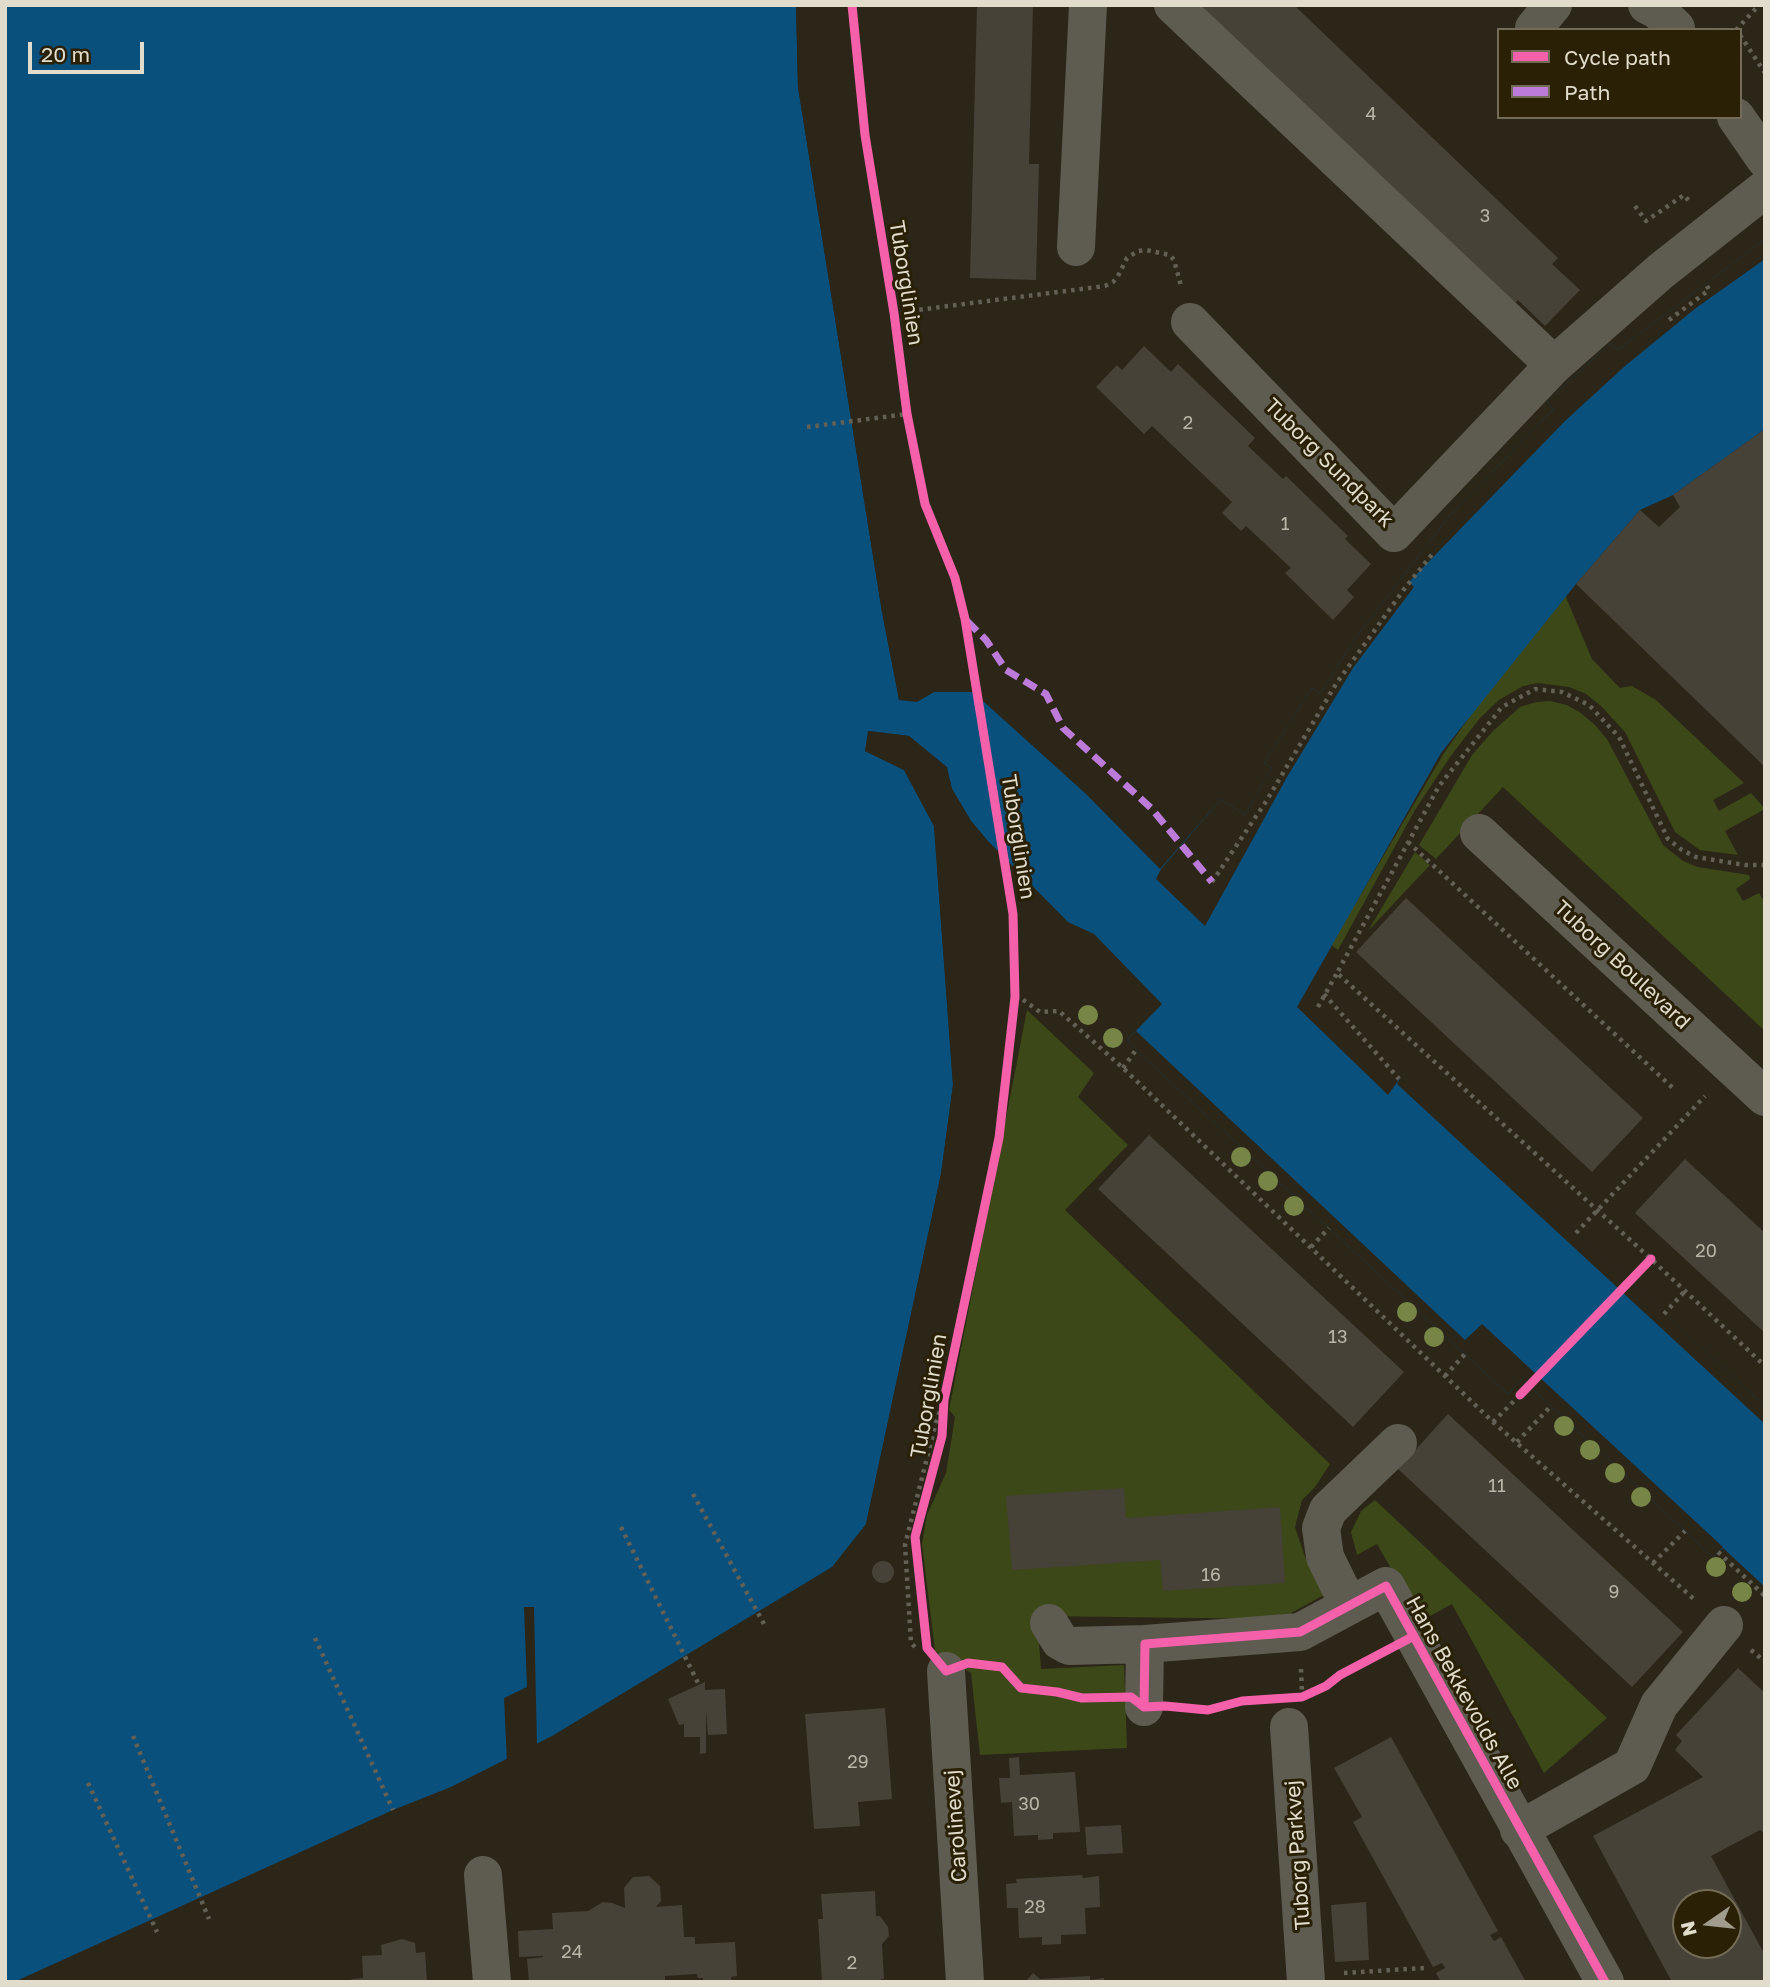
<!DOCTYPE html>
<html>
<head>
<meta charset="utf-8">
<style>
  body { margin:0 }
  #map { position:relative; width:1770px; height:1987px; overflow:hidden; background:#2b2618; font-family:"Golos Text",sans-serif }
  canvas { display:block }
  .frame { position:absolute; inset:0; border:7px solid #e1dccc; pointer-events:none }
  .legend { position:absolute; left:1497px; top:28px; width:245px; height:91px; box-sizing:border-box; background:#292006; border:2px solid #736b55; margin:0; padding:9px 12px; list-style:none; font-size:21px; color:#e1dccc }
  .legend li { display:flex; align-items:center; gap:14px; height:35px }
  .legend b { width:35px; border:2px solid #736b55 }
  .north { position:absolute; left:1672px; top:1889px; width:70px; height:70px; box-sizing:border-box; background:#292006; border:2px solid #736b55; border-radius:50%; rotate:256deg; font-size:19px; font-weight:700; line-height:28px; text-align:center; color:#e1dccc }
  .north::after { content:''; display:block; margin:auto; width:24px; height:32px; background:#a19c8d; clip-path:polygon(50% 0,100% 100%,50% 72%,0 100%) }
  .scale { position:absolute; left:28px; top:42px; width:116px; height:32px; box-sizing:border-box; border:4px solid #e1dccc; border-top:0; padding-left:9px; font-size:21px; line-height:24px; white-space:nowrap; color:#e1dccc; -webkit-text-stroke:5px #292006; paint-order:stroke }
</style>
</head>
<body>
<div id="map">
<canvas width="1770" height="1987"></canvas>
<div class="frame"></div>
<ul class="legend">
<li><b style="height:9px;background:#f560ab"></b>Cycle path</li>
<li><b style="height:9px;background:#bd7bd9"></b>Path</li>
</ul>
<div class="north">N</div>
<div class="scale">20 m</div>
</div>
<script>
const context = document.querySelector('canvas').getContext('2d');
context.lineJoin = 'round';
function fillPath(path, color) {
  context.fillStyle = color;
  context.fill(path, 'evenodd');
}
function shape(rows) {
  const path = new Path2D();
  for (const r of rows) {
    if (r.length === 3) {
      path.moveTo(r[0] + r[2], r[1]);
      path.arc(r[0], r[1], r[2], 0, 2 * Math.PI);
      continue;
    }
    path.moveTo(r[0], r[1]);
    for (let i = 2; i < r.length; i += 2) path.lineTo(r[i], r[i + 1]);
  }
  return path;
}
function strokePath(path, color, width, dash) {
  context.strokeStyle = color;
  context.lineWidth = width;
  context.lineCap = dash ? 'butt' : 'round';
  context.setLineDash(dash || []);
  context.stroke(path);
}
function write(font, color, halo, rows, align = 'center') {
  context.font = font + ' "Golos Text",sans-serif';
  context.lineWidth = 6;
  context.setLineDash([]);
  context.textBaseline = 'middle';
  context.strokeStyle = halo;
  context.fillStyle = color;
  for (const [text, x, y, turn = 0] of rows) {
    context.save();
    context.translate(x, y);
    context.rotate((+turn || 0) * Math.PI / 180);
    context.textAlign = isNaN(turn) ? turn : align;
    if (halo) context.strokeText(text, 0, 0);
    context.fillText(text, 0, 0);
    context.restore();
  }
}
const green = shape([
  [1565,595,1592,659,1620,688,1632,686,1656,700,1744,783,1713,800,1719,811,1751,793,1765,809,1725,831,1738,855,1700,850,1675,832,1625,732,1601,706,1586,694,1569,687,1538,683,1523,686,1499,700,1480,718,1450,757,1415,810,1338,950,1331,945,1444,753,1483,698],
  [1550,701,1567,705,1581,713,1595,725,1607,739,1663,845,1683,861,1698,867,1749,875,1750,879,1736,889,1743,901,1759,893,1765,903,1765,1031,1503,787,1436,859,1419,845,1472,755,1493,731,1520,707,1536,702],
  [1415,852,1430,865,1368,931],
  [1027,1010,1094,1073,1078,1097,1128,1145,1065,1210,1330,1464,1315,1487,1302,1500,1295,1527,1305,1557,1324,1595,1280,1619,1037,1616,1041,1669,1124,1665,1127,1748,980,1755,971,1673,935,1651,922,1544,927,1515,946,1473,955,1417,949,1410],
  [1375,1500,1607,1718,1544,1773,1452,1604,1421,1621,1377,1544,1357,1555,1351,1532,1361,1511]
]);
const water = shape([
  [5,5,796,5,798,87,882,612,899,699,917,701,934,692,973,692,1086,794,1160,869,1221,799,1245,815,1272,768,1264,763,1312,688,1320,694,1354,640,1450,515,1553,410,1547,401,1611,343,1618,350,1765,239,1765,429,1673,495,1640,510,1576,584,1441,753,1297,1007,1388,1095,1403,1074,1765,1406,1765,1587,1723,1548,1713,1557,1522,1379,1508,1394,1136,1050,1127,1040,1162,1004,1094,934,1068,922,987,840,971,821,952,789,946,767,909,736,869,731,865,751,904,770,934,826,953,1085,941,1174,866,1524,832,1567,552,1736,451,1787,393,1810,14,1982,5,1982]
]);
const pier = shape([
  [796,5,799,5,801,86,885,611,902,696,916,698,934,689,962,688,962,692,934,692,917,702,899,700,882,612,798,87],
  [1736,5,1765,5,1765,18,1749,35,1765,57,1765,91,1740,56,1740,30,1722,30,1718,24],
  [1765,239,1765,259,1696,308,1625,366,1565,421,1409,582,1414,587,1353,668,1287,777,1205,926,1156,879,1161,869,1221,799,1245,815,1272,768,1264,763,1312,688,1320,694,1354,640,1450,515,1553,410,1547,401,1611,343,1618,350],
  [868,731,909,736,947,767,952,789,971,821,987,840,984,842,968,823,949,790,943,769,908,740,871,735,869,749,907,768,937,825,957,1085,944,1175,870,1524,866,1524,941,1174,953,1085,934,826,904,770,865,751],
  [1136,1031,1465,1340,1482,1324,1723,1547,1713,1557,1522,1379,1508,1394,1136,1050,1127,1040],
  [1403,1073,1765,1406,1765,1424,1397,1084],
  [524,1607,534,1607,537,1747,507,1762,504,1698,527,1687]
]);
const building = shape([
  [977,5,1033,5,1029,164,1039,164,1036,280,970,278],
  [1197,5,1294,5,1558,258,1552,264,1580,290,1545,326,1518,300,1512,307],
  [1144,346,1171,372,1178,364,1255,438,1248,446,1283,479,1286,476,1348,536,1345,539,1371,564,1347,590,1354,597,1333,620,1285,573,1291,568,1246,526,1241,531,1222,513,1232,502,1152,426,1144,434,1096,387,1117,365,1122,370],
  [1765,429,1765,767,1576,584,1640,510,1659,527,1680,507,1673,495],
  [1406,898,1643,1118,1592,1172,1356,952],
  [1149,1135,1404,1372,1353,1427,1098,1189],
  [1685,1159,1765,1233,1765,1333,1635,1213],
  [1448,1414,1683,1632,1632,1687,1398,1469],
  [1124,1488,1126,1518,1280,1507,1285,1583,1163,1591,1160,1560,1012,1570,1006,1496],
  [883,1572,11],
  [1738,1668,1765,1693,1765,1834,1760,1830,1711,1856,1765,1955,1765,1982,1672,1982,1593,1836,1703,1777,1675,1750,1682,1741,1676,1735],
  [1686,1903,1728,1903,1728,1945,1686,1945],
  [705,1682,705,1690,725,1689,727,1734,708,1735,706,1710,706,1753,700,1754,700,1737,684,1737,684,1724,679,1725,668,1699],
  [885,1708,892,1799,858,1802,860,1826,814,1829,805,1714],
  [1391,1737,1498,1931,1490,1935,1494,1941,1501,1937,1526,1982,1441,1982,1436,1973,1445,1968,1442,1963,1433,1967,1353,1822,1362,1817,1334,1768],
  [1019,1757,1020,1775,1075,1772,1080,1832,1053,1833,1053,1839,1038,1840,1038,1835,1014,1836,1012,1802,1001,1803,999,1778,1010,1778,1009,1758],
  [1121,1825,1123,1853,1087,1855,1085,1827],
  [1082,1875,1083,1878,1099,1876,1100,1907,1085,1908,1086,1934,1061,1935,1061,1944,1042,1945,1042,1937,1019,1938,1018,1908,1007,1908,1006,1884,1017,1883,1016,1879],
  [649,1876,660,1886,661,1901,656,1907,682,1905,684,1937,695,1937,695,1944,735,1942,737,1976,731,1977,731,1982,703,1982,703,1978,698,1978,697,1974,665,1976,665,1982,529,1982,527,1959,543,1957,543,1956,519,1957,518,1931,553,1929,552,1913,588,1911,603,1902,612,1903,625,1908,624,1888,633,1877],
  [875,1891,876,1916,880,1916,888,1927,889,1936,882,1944,884,1979,881,1979,881,1982,822,1982,818,1919,823,1919,821,1894],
  [1366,1902,1369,1960,1335,1962,1331,1905],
  [402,1939,415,1943,416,1953,425,1952,427,1982,350,1982,352,1979,363,1978,362,1956,382,1955,381,1945],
  [1033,1973,1040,1979,1090,1976,1090,1980,1104,1978,1104,1982,1025,1982]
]);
const path = shape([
  [1736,30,1759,5],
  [1740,35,1765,73],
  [1635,206,1646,221,1684,195,1689,201],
  [894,313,1105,286,1113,282,1118,276,1127,258,1138,251,1146,250,1170,255,1174,260,1181,286],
  [1669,320,1709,290,1706,284],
  [807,427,907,414],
  [1408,842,1675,1090],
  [1765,865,1745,865,1696,857,1682,850,1668,839,1619,737,1589,705,1562,692,1535,689,1502,707,1439,786,1337,973,1651,1259,1765,1366],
  [1212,882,1267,800,1336,684,1405,588,1434,552],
  [1324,994,1399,1079],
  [1015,997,1022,999,1040,1012,1059,1011,1123,1068,1493,1422,1695,1600],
  [1318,1007,1337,973],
  [1123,1068,1136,1050],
  [1576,1233,1705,1096],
  [1311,1247,1329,1228],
  [1664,1314,1685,1291],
  [1445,1376,1465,1354],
  [1493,1422,1520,1395],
  [1517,1442,1551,1406],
  [693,1494,764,1624],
  [621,1527,699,1685],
  [1718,1552,1765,1596],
  [1653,1563,1685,1531],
  [315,1638,393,1810],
  [915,1647,911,1643,905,1545,936,1422,944,1400],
  [1751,1650,1765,1662],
  [1301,1669,1302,1692],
  [133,1736,209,1919],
  [88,1783,157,1932],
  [1344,1973,1424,1968]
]);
const minor = shape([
  [1173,5,1554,365],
  [1647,5,1657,10,1676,28],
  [1534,28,1553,5],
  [1736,117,1765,159],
  [1076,247,1088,5],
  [1190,322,1394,533,1554,365,1661,271,1765,189],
  [1479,833,1765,1097],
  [1349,1606,1325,1557,1321,1528,1328,1510,1398,1443],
  [1049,1623,1060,1641,1069,1646,1145,1644],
  [946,1671,965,1982],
  [1144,1707,1145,1644,1300,1632,1386,1586,1605,1982],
  [1289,1727,1306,1982],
  [1519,1830,1632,1766,1659,1705,1724,1625],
  [483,1875,492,1982]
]);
const quiet = shape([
  [967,621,986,640,1006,670,1046,694,1063,728,1151,808,1212,882]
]);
const cycleway = shape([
  [852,5,865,135,894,313,907,414,925,504,955,578,965,619,1013,914,1015,997,999,1138,944,1400,942,1436,915,1537,927,1648,946,1671,968,1663,1002,1667,1021,1688,1057,1692,1082,1698,1131,1697,1144,1707,1165,1706,1208,1710,1242,1701,1302,1697,1326,1686,1340,1675,1414,1636],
  [1520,1395,1651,1259],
  [1144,1707,1145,1644,1300,1632,1386,1586,1605,1982]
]);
const trees = [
  [1088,1015],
  [1113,1038],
  [1241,1157],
  [1268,1181],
  [1294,1206],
  [1407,1312],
  [1434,1337],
  [1564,1426],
  [1590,1450],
  [1615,1473],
  [1641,1497],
  [1716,1567],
  [1742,1592]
];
const numberNames = [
  ["4",1371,114],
  ["3",1485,216],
  ["2",1188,423],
  ["1",1285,524],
  ["20",1706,1251],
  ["13",1338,1337],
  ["11",1497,1486],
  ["16",1211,1575],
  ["9",1614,1592],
  ["29",858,1762],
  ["30",1029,1804],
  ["28",1035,1907],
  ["24",572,1952],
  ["2",852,1963]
];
const streetNames = [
  ["Tuborglinien",906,283,81],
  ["Tuborg Sundpark",1329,463,45],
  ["Tuborglinien",1018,837,81],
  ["Tuborg Boulevard",1622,965,43],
  ["Tuborglinien",929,1396,-80],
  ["Hans Bekkevolds Alle",1464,1693,61],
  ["Carolinevej",956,1826,-94],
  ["Tuborg Parkvej",1298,1855,-94]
];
fillPath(green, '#3c4817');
fillPath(water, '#0a507d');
fillPath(pier, '#2b2618');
fillPath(building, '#464237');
strokePath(path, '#636056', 4.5, [3.5, 5]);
strokePath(minor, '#5e5b50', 38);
strokePath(quiet, '#bd7bd9', 7, [14, 7]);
strokePath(cycleway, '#f560ab', 9);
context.fillStyle = '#778646';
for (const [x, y] of trees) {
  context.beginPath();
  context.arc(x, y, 10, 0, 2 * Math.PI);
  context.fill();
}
write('18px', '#bab6a7', null, numberNames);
write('21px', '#e1dccc', '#292006', streetNames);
</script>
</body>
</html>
